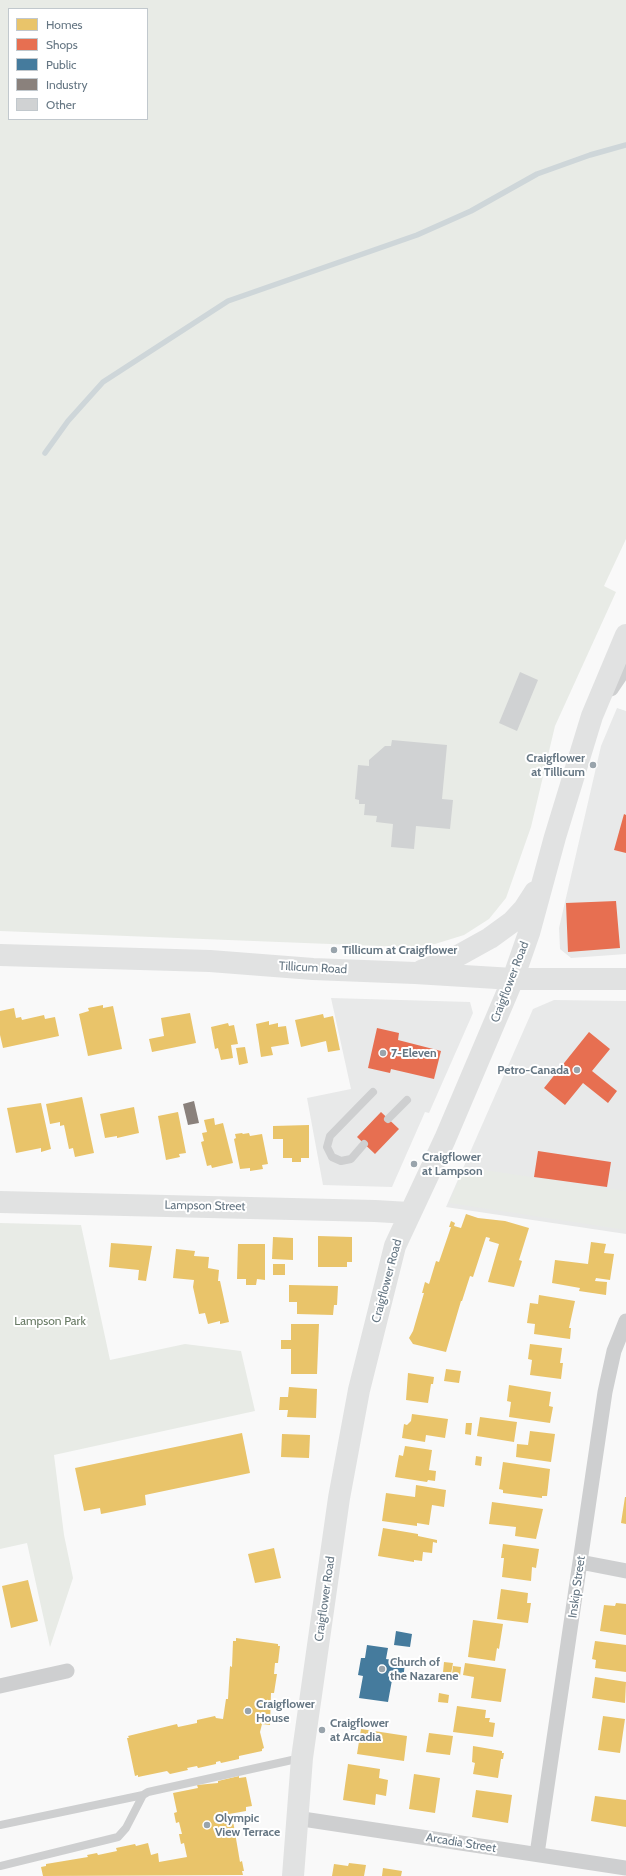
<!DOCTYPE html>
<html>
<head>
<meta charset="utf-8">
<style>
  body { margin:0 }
  #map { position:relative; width:626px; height:1876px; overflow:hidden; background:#f9f9f9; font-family:Cabin,sans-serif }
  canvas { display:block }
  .legend { position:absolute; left:8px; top:8px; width:140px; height:112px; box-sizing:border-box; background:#fff; border:1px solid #c1c8cd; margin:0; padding:5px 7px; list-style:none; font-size:12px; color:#657683 }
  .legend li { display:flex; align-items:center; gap:8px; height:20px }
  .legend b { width:20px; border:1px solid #c1c8cd }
</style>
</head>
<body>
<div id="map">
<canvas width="626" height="1876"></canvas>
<ul class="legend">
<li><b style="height:11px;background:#e9c46a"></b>Homes</li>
<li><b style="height:11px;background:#e76f51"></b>Shops</li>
<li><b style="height:11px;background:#457b9d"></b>Public</li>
<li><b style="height:11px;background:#8a817c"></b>Industry</li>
<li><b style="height:11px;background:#d0d2d3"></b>Other</li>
</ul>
</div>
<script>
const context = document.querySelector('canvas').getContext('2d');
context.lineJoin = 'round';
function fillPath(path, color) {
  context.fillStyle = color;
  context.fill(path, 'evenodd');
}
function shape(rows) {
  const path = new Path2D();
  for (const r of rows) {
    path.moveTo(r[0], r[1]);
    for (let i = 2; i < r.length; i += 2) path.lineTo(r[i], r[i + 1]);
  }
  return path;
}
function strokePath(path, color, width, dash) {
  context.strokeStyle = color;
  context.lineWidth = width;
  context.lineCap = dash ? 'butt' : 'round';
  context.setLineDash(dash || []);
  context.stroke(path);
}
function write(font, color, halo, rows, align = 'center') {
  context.font = font + ' Cabin,sans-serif';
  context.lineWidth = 4;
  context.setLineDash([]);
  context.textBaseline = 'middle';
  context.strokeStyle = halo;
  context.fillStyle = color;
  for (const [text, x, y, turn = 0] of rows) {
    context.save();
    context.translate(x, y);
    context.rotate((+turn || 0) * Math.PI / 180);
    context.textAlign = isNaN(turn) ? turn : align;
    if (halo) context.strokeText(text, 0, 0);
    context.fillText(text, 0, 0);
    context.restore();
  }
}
const built = shape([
  [617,708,626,711,626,954,571,958,560,949,559,928,601,746],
  [331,998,470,1002,473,1013,429,1113,425,1112,392,1187,323,1185,307,1098,351,1089],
  [554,1000,626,1001,626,1234,446,1207,533,1009]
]);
const green = shape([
  [0,0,626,0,626,539,604,586,616,592,555,726,531,827,506,898,489,919,464,935,435,944,406,947,0,931],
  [9,9,147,9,147,119,9,119],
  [464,1167,626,1191,626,1230,449,1203],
  [0,1223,81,1225,110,1360,185,1344,241,1351,255,1411,54,1455,64,1535,73,1578,50,1647,27,1543,0,1549]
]);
const homes = shape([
  [103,1005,103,1008,113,1006,122,1049,88,1056,79,1014,89,1011,88,1008],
  [14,1008,16,1018,21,1017,22,1020,44,1015,45,1019,55,1017,59,1036,3,1048,0,1035,0,1011],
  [190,1013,196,1043,152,1052,149,1039,164,1036,161,1018],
  [323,1014,324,1018,333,1016,340,1050,328,1052,326,1041,301,1047,295,1020],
  [269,1021,269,1025,278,1023,278,1027,286,1026,289,1044,271,1047,273,1055,261,1057,256,1024],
  [228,1023,229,1026,234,1025,238,1044,231,1045,233,1058,221,1060,218,1048,215,1049,211,1027],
  [245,1047,248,1063,239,1065,236,1048],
  [82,1097,94,1153,75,1157,73,1148,69,1149,64,1125,60,1126,60,1122,50,1124,46,1104],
  [41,1103,51,1149,41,1152,41,1148,16,1153,7,1108],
  [134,1107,139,1133,117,1138,117,1136,105,1138,100,1114],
  [178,1112,186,1153,179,1154,180,1157,166,1160,158,1116],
  [214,1118,215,1125,223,1123,233,1163,212,1168,211,1165,207,1166,201,1142,204,1141,202,1133,207,1132,204,1120],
  [309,1125,309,1158,301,1158,301,1162,292,1162,292,1158,283,1158,283,1139,273,1139,273,1126],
  [242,1133,243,1134,249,1133,250,1136,262,1134,268,1164,262,1165,263,1169,250,1171,250,1168,240,1169,234,1139,236,1138,235,1134],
  [466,1214,478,1218,505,1221,529,1228,519,1260,522,1261,514,1287,488,1282,499,1244,489,1241,490,1238,486,1237,473,1277,470,1276,462,1301,461,1301,446,1352,413,1344,409,1338,413,1331,424,1293,422,1293,425,1282,429,1284,436,1261,439,1262,451,1227,449,1227,451,1221,455,1223,454,1226,461,1228],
  [318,1236,352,1237,352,1262,347,1262,347,1267,318,1267],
  [273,1237,293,1238,293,1260,272,1259],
  [591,1242,606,1244,604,1253,614,1254,610,1280,596,1278,595,1281,607,1282,606,1295,579,1291,580,1288,552,1283,555,1260,588,1264],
  [111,1243,152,1246,146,1281,138,1280,139,1270,109,1267],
  [238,1244,265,1244,265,1280,257,1279,256,1285,246,1285,246,1279,237,1279],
  [176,1249,195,1251,194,1256,209,1257,208,1268,219,1270,218,1281,220,1281,229,1322,220,1324,220,1321,208,1324,205,1313,199,1314,193,1287,194,1280,173,1278],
  [273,1264,285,1264,285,1275,273,1275],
  [289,1285,338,1286,337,1305,334,1305,333,1315,297,1314,297,1302,289,1302],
  [539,1295,575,1301,569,1328,571,1328,570,1339,534,1334,535,1324,527,1323,530,1303,538,1304],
  [291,1324,319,1324,317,1374,291,1374,291,1349,281,1349,281,1340,291,1340],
  [530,1344,562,1348,560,1363,563,1363,561,1379,530,1375,532,1360,528,1359],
  [446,1369,461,1371,459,1383,444,1381],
  [408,1373,434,1377,433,1384,431,1384,428,1403,406,1400],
  [509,1385,551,1392,549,1406,553,1407,550,1423,509,1417,511,1402,507,1401],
  [289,1387,317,1389,316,1418,287,1417,288,1410,279,1410,280,1397,288,1397],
  [412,1414,448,1419,445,1438,426,1435,425,1442,402,1438,404,1424,407,1425,411,1421],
  [480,1417,517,1422,514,1442,477,1436],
  [466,1423,472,1423,471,1435,465,1434],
  [530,1431,555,1434,551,1462,516,1457,517,1444,528,1445],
  [242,1433,250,1473,145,1495,146,1505,101,1514,100,1508,84,1511,75,1468],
  [282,1434,310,1435,309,1458,281,1457],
  [405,1446,432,1450,429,1470,436,1471,435,1481,428,1480,427,1482,395,1477,399,1455,403,1456],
  [476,1456,482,1457,481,1466,475,1465],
  [503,1462,550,1469,547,1496,542,1496,542,1498,503,1493,503,1490,499,1489],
  [416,1485,446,1490,444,1507,432,1505,429,1525,417,1523,417,1526,382,1521,386,1493,415,1497],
  [625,1497,626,1497,626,1524,621,1523],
  [492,1502,543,1509,536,1539,515,1536,516,1527,489,1524],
  [383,1528,418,1534,418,1536,437,1540,437,1543,433,1542,432,1553,423,1552,422,1561,414,1560,414,1562,378,1556],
  [503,1544,539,1549,536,1568,532,1567,531,1581,502,1577,504,1558,501,1558],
  [274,1548,281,1578,255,1583,248,1554],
  [28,1580,38,1621,11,1628,2,1586],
  [501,1589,528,1593,527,1603,531,1603,528,1623,497,1619],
  [616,1603,626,1604,626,1635,600,1631,604,1605,615,1606],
  [473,1620,503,1624,499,1649,497,1648,495,1661,468,1657],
  [236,1638,278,1644,278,1646,280,1646,278,1663,275,1663,274,1674,277,1674,274,1693,271,1693,270,1725,262,1724,260,1732,264,1748,262,1749,262,1751,239,1756,239,1759,221,1763,220,1761,216,1762,216,1764,198,1768,197,1766,187,1768,188,1770,170,1774,167,1771,138,1777,138,1775,135,1776,127,1738,129,1738,128,1736,177,1724,178,1727,197,1723,197,1720,215,1716,216,1718,223,1719,226,1699,228,1699,230,1666,232,1667,233,1641,236,1641],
  [595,1641,626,1645,626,1672,595,1668,596,1660,592,1659],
  [444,1662,453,1663,451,1674,443,1672],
  [465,1663,506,1669,501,1702,471,1698,474,1677,463,1675],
  [453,1666,461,1667,460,1676,452,1675],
  [595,1677,626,1682,625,1703,592,1698],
  [439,1693,449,1695,448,1703,438,1702],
  [457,1706,486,1710,485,1718,490,1718,489,1722,495,1723,493,1737,453,1732],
  [603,1716,625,1719,620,1753,598,1750],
  [361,1729,407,1736,404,1761,357,1754],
  [429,1733,453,1736,450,1755,426,1752],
  [473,1746,502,1751,502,1753,504,1753,503,1759,501,1759,498,1778,473,1774,475,1763,472,1762],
  [348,1764,380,1769,379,1778,388,1780,386,1796,376,1794,375,1805,343,1800],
  [414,1774,440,1778,435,1813,409,1809],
  [239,1776,239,1778,246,1777,252,1806,246,1807,246,1811,229,1814,232,1815,240,1862,242,1861,244,1871,242,1871,243,1875,43,1876,41,1867,46,1866,46,1864,88,1857,87,1855,97,1853,98,1855,117,1851,116,1848,135,1844,136,1846,148,1843,151,1855,158,1853,159,1862,187,1857,184,1843,181,1844,179,1834,182,1834,179,1822,176,1823,174,1813,177,1812,173,1793,198,1788,197,1785,218,1783,218,1781],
  [476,1790,512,1795,508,1823,472,1817],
  [595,1796,626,1800,626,1827,591,1821],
  [349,1863,366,1865,364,1876,332,1876,334,1864,348,1866],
  [383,1868,402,1871,401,1876,382,1876]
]);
const shops = shape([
  [624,814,626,815,626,853,614,850],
  [616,901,620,948,568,952,566,903],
  [377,1028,399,1033,398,1040,441,1051,434,1079,391,1069,390,1073,368,1068],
  [589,1032,610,1049,592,1071,617,1091,608,1103,583,1083,565,1105,544,1088],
  [381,1112,399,1129,375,1154,357,1137],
  [538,1151,611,1162,607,1187,534,1177]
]);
const public = shape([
  [396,1631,412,1634,410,1647,394,1645],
  [367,1645,388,1648,386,1659,405,1662,403,1681,392,1680,388,1702,359,1698,363,1676,358,1675,361,1658,365,1658]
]);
const industry = shape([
  [194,1101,199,1123,188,1125,183,1104]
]);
const stream = shape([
  [45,453,68,421,103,382,228,301,417,235,471,211,537,174,590,155,626,145]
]);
const building = shape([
  [520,672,538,680,517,731,499,723],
  [392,740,447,745,442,799,453,800,450,829,416,826,414,849,391,847,393,824,376,822,377,816,364,815,365,804,359,804,359,800,355,799,358,765,369,766,369,760,385,746,391,746]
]);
const lane = shape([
  [388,1119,407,1100],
  [364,1144,351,1159,341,1161,332,1157,327,1147,330,1136,373,1092],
  [0,1825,143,1795],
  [0,1866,118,1837,126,1828,143,1795,148,1792,301,1758]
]);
const street = shape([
  [611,689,626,667],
  [580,1562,626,1571],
  [0,1686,67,1671],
  [296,1818,626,1868],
  [537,1854,605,1392,614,1351,626,1321]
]);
const secondary = shape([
  [0,955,210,961,313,969,415,973,513,979,626,979],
  [421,971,454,958,490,938,512,922,524,909,535,892],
  [0,1202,375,1211,409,1213],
  [293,1876,302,1758,339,1498,359,1390,395,1246,445,1139,513,979,529,933,555,837,592,716,626,635]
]);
const markers = [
  [593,765,4,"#99a4ac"],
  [334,950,4,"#99a4ac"],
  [383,1053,4,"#99a4ac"],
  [577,1070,4,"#99a4ac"],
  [414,1164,4,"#99a4ac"],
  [382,1669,4,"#99a4ac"],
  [248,1711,4,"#99a4ac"],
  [322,1730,4,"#99a4ac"],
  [207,1825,4,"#99a4ac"]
];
const poiNames = [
  ["Craigflower",585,758,"right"],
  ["at Tillicum",585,772,"right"],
  ["Tillicum at Craigflower",342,950],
  ["7-Eleven",391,1053],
  ["Petro-Canada",569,1070,"right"],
  ["Craigflower",422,1157],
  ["at Lampson",422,1171],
  ["Church of",390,1662],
  ["the Nazarene",390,1676],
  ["Craigflower",256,1704],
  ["House",256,1718],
  ["Craigflower",330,1723],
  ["at Arcadia",330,1737],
  ["Olympic",215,1818],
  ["View Terrace",215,1832]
];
const streetNames = [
  ["Tillicum Road",313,968,3],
  ["Craigflower Road",510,982,-69],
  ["Lampson Street",205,1206,1],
  ["Craigflower Road",387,1281,-75],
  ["Inskip Street",577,1587,-82],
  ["Craigflower Road",325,1599,-82],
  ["Arcadia Street",461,1843,9]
];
const parkNames = [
  ["Lampson Park",50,1321]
];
fillPath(built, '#e8e9e9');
fillPath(green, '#e8ebe6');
fillPath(homes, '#e9c46a');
fillPath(shops, '#e76f51');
fillPath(public, '#457b9d');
fillPath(industry, '#8a817c');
strokePath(stream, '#ced6d9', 5.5);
fillPath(building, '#d0d2d3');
strokePath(lane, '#cecfd0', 8);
strokePath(street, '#cecfd0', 15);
strokePath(secondary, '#e1e2e2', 22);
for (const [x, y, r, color] of markers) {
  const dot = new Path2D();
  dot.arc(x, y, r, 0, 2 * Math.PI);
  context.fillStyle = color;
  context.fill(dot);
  strokePath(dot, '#fff', 1.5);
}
write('bold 12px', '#657683', '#fff', poiNames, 'left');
write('12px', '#657683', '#fff', streetNames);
write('12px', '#687a64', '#fff', parkNames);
</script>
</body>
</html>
